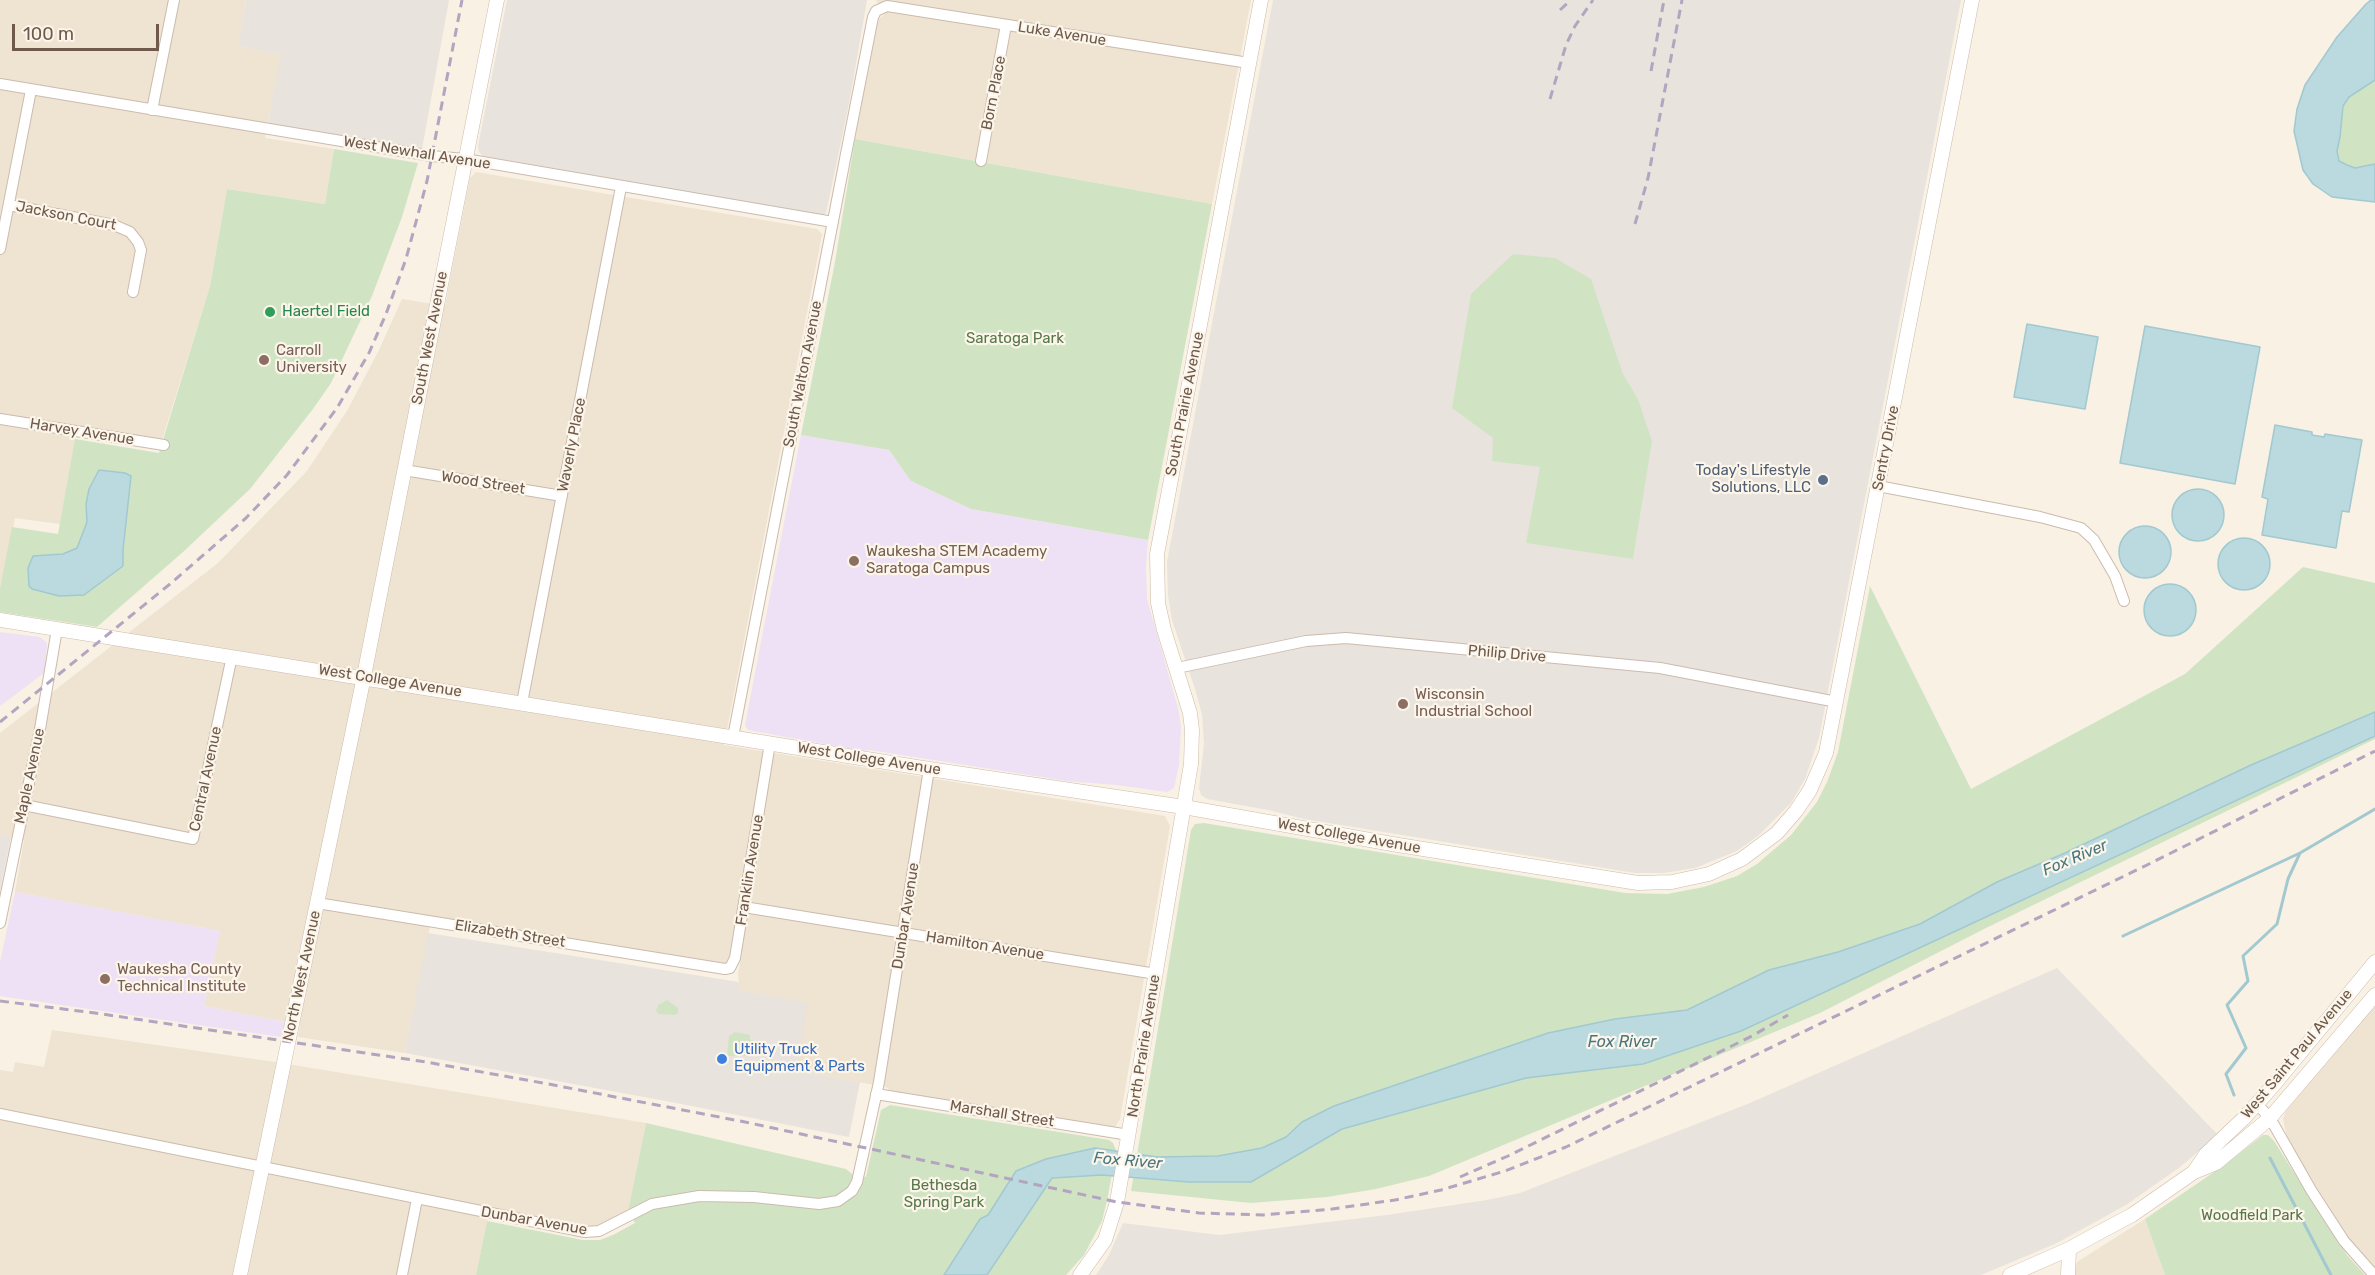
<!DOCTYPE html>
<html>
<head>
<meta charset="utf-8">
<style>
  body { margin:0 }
  #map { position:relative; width:2375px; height:1275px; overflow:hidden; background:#f9f1e3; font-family:Rubik,sans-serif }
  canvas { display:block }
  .scale { position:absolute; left:12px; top:24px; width:147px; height:27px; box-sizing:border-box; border:3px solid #6e594c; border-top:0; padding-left:8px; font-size:18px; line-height:21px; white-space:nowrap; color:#6e594c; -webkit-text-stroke:4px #fcf5e9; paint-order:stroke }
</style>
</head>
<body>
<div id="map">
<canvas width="2375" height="1275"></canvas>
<div class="scale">100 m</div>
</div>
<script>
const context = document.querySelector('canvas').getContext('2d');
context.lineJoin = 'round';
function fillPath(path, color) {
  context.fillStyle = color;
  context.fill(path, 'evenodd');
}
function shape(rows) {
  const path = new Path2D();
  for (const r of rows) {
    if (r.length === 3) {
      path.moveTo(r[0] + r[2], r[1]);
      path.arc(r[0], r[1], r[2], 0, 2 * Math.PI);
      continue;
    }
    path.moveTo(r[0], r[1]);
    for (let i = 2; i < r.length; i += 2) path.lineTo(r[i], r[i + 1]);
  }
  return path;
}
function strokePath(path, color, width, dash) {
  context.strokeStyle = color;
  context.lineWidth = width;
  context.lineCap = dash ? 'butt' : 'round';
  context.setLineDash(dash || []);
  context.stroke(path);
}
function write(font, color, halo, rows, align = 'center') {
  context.font = font + ' Rubik,sans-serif';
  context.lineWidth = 4.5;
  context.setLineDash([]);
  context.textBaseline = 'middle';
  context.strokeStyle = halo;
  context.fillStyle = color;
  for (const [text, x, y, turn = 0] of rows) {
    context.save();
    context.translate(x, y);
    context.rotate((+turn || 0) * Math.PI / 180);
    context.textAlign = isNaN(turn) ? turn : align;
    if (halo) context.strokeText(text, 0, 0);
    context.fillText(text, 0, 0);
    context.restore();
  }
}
const residential = shape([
  [0,0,246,0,238,46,282,55,265,138,334,149,325,204,227,189,210,286,162,440,78,427,60,524,15,518,0,588],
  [876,0,1251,0,1212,204,855,139,876,28,879,19,885,14],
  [476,172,817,229,822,234,724,745,1165,816,1170,826,1120,1119,1115,1127,892,1092,886,1087,796,1071,740,991,738,975,742,952,733,949,731,957,726,964,721,964,432,916,405,1053,298,1037,300,1025,204,1006,220,931,15,892,24,840,0,835,0,733,218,563,307,471,347,411,379,350,402,299,445,306,470,178],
  [2375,1005,2375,1271,2359,1255,2335,1220,2287,1137,2283,1119,2286,1111],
  [52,1030,275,1062,646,1123,628,1211,598,1225,591,1226,490,1207,476,1275,0,1275,0,1070,13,1072,15,1062,44,1067],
  [2145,1219,2165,1275,2073,1275,2077,1262]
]);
const industrial = shape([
  [246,0,449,0,422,149,268,124,281,55,238,46],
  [507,0,867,0,849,104,826,213,822,215,483,156,479,152,478,146],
  [1273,0,1961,0,1819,738,1805,779,1791,803,1758,836,1737,851,1695,868,1664,873,1635,873,1304,819,1268,810,1207,799,1201,795,1199,788,1204,743,1202,715,1196,692,1172,620,1168,595,1167,562],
  [0,835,11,837,0,891],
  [428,933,739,982,740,991,808,1003,796,1071,860,1082,849,1137,671,1102,405,1053],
  [2057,968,2218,1135,2180,1167,2126,1205,2055,1244,1981,1275,1096,1275,1109,1255,1123,1223,1219,1235,1387,1215,1487,1200,1520,1193,1750,1103]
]);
const education = shape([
  [801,435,889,450,911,481,971,509,1148,540,1146,567,1147,599,1178,708,1181,727,1179,765,1174,788,1167,792,1117,785,1067,781,870,750,863,751,748,730,745,725],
  [0,632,40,637,47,643,47,647,44,673,0,706],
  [15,892,220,931,204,1006,285,1022,281,1037,0,996,0,962]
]);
const green = shape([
  [2375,80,2375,164,2355,168,2339,161,2337,151,2340,137,2343,106,2349,97],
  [855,139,1212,204,1148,540,971,509,911,481,889,450,801,435,835,262],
  [334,149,418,163,402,217,372,296,331,383,313,409,250,489,183,552,97,627,0,612,0,588,12,527,58,534,75,439,159,453,210,286,227,189,325,204],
  [1513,254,1555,258,1591,279,1623,374,1638,399,1652,441,1633,559,1526,543,1540,467,1492,461,1493,438,1452,408,1471,294],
  [2303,567,2375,583,2375,739,1986,928,1820,1013,1429,1176,1376,1189,1327,1197,1251,1203,1131,1191,1191,830,1195,824,1204,823,1625,893,1667,894,1704,887,1737,876,1757,864,1791,835,1817,802,1827,782,1838,752,1870,586,1971,789,2185,674],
  [667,1000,678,1008,678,1013,675,1015,659,1014,656,1011,658,1005],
  [735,1032,750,1035,750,1040,755,1041,756,1050,751,1056,727,1056,729,1036],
  [890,1105,1109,1140,1113,1143,1116,1150,1108,1196,1102,1221,1084,1255,1066,1275,476,1275,487,1221,583,1240,600,1240,613,1235,635,1223,628,1211,646,1123,846,1169,852,1174,866,1177,881,1110],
  [2263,1135,2268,1135,2274,1141,2325,1222,2347,1255,2365,1275,2165,1275,2145,1219,2223,1166]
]);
const water = shape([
  [2371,0,2375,0,2375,80,2349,97,2343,106,2340,137,2337,151,2339,161,2347,165,2355,168,2375,164,2375,202,2332,197,2313,184,2303,170,2294,131,2297,109,2305,85,2337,37,2366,4,2371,0],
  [2027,324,2098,337,2085,409,2014,397,2027,324],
  [2145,326,2260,347,2235,484,2120,463,2145,326],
  [2275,425,2312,432,2312,435,2324,437,2325,434,2362,440,2349,512,2342,511,2336,548,2262,535,2268,499,2262,497,2275,425],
  [99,470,125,473,131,476,123,550,123,566,84,595,59,596,32,589,29,586,28,568,33,556,63,554,77,548,87,522,86,504,89,489,99,470],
  [2198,515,26],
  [2145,552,26],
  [2244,564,26],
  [2170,610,26],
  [2375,712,2375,736,1741,1031,1643,1064,1526,1078,1342,1129,1251,1182,1189,1182,1102,1175,1052,1178,987,1275,944,1275,980,1219,988,1215,1016,1171,1046,1159,1095,1148,1157,1157,1218,1156,1262,1148,1286,1137,1302,1122,1334,1106,1548,1033,1615,1019,1687,1010,1769,970,1838,952,1920,924,1997,882,2065,853,2251,765,2375,712]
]);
const stream = shape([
  [2123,936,2300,853],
  [2234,1095,2226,1074,2246,1048,2227,1005,2248,981,2243,956,2277,924,2288,879,2300,853,2375,809],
  [2270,1158,2331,1275]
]);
const street = shape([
  [0,84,431,156,465,159,833,222],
  [152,110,174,0],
  [981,161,1006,25],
  [9,205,114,225,130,232,138,242,141,250,133,292],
  [0,249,31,90],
  [0,419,164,445],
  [404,470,562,496],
  [1878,486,2040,517,2081,528,2094,540,2115,576,2124,601],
  [1177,668,1306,641,1346,638,1660,668,1837,702],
  [522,703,621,187],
  [733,737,846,154,873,17,876,11,887,6,1249,63],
  [24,805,193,839,232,656],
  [317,903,725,969,730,968,735,958,770,743],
  [744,907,1156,974],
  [0,923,40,729,57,629],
  [876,1094,1129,1135],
  [2257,1104,2270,1118,2311,1190,2344,1241,2374,1275],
  [0,1114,585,1232,599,1231,652,1204,699,1196,754,1197,819,1204,838,1201,852,1191,857,1182,879,1082,929,769],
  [402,1275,417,1199]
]);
const secondary = shape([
  [0,620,929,769,1184,807,1398,845,1638,883,1672,882,1709,874,1742,859,1777,833,1796,811,1810,790,1826,753,1972,0],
  [2194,1172,2206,1154,2243,1119,2272,1087,2375,962],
  [240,1275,361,691,497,0],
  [1080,1275,1105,1240,1117,1202,1191,764,1192,730,1190,713,1164,630,1158,603,1157,554,1261,0],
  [2010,1275,2069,1249,2102,1231,2132,1215,2194,1172,2216,1163,2270,1118,2375,995],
  [2068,1275,2069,1249]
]);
const rail = shape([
  [1560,10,1571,0],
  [1651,71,1664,0],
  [1550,99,1566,45,1575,26,1593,0],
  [1635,224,1648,178,1682,0],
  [0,722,170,584,246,518,287,475,337,408,369,353,386,314,406,259,427,181,462,0],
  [0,1001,95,1013,426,1062,543,1083,745,1122,1117,1202,1199,1213,1263,1215,1332,1209,1395,1200,1441,1190,1505,1171,1566,1147,2149,864,2375,751],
  [1460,1177,1508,1156,1752,1036,1788,1015]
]);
const markers = [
  [270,312,6,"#2e9e5b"],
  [264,360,6,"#8d6e63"],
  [1823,480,6,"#5c6f8a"],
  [854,561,6,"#8d6e63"],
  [1403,704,6,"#8d6e63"],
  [105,979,6,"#8d6e63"],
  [722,1059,6,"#3f7fe0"]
];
const streetNames = [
  ["Luke Avenue",1062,34,9],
  ["Born Place",994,93,-79],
  ["West Newhall Avenue",417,153,9],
  ["Jackson Court",66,216,11],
  ["South West Avenue",430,338,-79],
  ["South Walton Avenue",803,374,-79],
  ["South Prairie Avenue",1185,404,-79],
  ["Harvey Avenue",82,432,9],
  ["Waverly Place",572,445,-79],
  ["Sentry Drive",1886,448,-79],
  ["Wood Street",483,483,9],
  ["Philip Drive",1507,654,5],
  ["West College Avenue",390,681,9],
  ["West College Avenue",869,759,9],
  ["Maple Avenue",30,776,-78],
  ["Central Avenue",206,779,-78],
  ["West College Avenue",1349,836,10],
  ["Franklin Avenue",750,870,-81],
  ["Dunbar Avenue",906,916,-81],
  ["Elizabeth Street",510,934,9],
  ["Hamilton Avenue",985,946,9],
  ["North West Avenue",302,976,-78],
  ["North Prairie Avenue",1144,1046,-81],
  ["West Saint Paul Avenue",2297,1054,-50],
  ["Marshall Street",1002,1114,9],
  ["Dunbar Avenue",534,1221,10]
];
const leisureNames = [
  ["Haertel Field",282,312]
];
const parkNames = [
  ["Saratoga Park",1015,339],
  ["Bethesda",944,1186],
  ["Spring Park",944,1203],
  ["Woodfield Park",2252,1216]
];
const educationNames = [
  ["Carroll",276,351],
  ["University",276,368],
  ["Waukesha STEM Academy",866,552],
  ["Saratoga Campus",866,569],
  ["Wisconsin",1415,695],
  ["Industrial School",1415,712],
  ["Waukesha County",117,970],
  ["Technical Institute",117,987]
];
const serviceNames = [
  ["Today's Lifestyle",1811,471],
  ["Solutions, LLC",1811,488]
];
const shopNames = [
  ["Utility Truck",734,1050],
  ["Equipment & Parts",734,1067]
];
const waterNames = [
  ["Fox River",2075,858,-23],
  ["Fox River",1622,1042],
  ["Fox River",1128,1161,5]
];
fillPath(residential, '#efe3d2');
fillPath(industrial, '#e9e3dd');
fillPath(education, '#eee0f5');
fillPath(green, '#d0e4c4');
fillPath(water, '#badae0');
strokePath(water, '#a2c8d0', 1.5);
strokePath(stream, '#a2c8d0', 3);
strokePath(street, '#cbbbae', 12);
strokePath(secondary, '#cdbbac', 15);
strokePath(street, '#fff', 10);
strokePath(secondary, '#fff', 14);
strokePath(rail, '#b3a4c0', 3, [9, 6]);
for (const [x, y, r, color] of markers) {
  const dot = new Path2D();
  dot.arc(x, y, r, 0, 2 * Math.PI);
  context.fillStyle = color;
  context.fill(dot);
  strokePath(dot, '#fcf5e9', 2);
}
write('15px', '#6e594c', '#fcf5e9', streetNames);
write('15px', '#27864d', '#fcf5e9', leisureNames, 'left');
write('15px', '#567849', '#fcf5e9', parkNames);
write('15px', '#785e54', '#fcf5e9', educationNames, 'left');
write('15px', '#4e5e75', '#fcf5e9', serviceNames, 'right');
write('15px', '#366cbe', '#fcf5e9', shopNames, 'left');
write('italic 16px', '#49757f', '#fcf5e9', waterNames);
</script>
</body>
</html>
